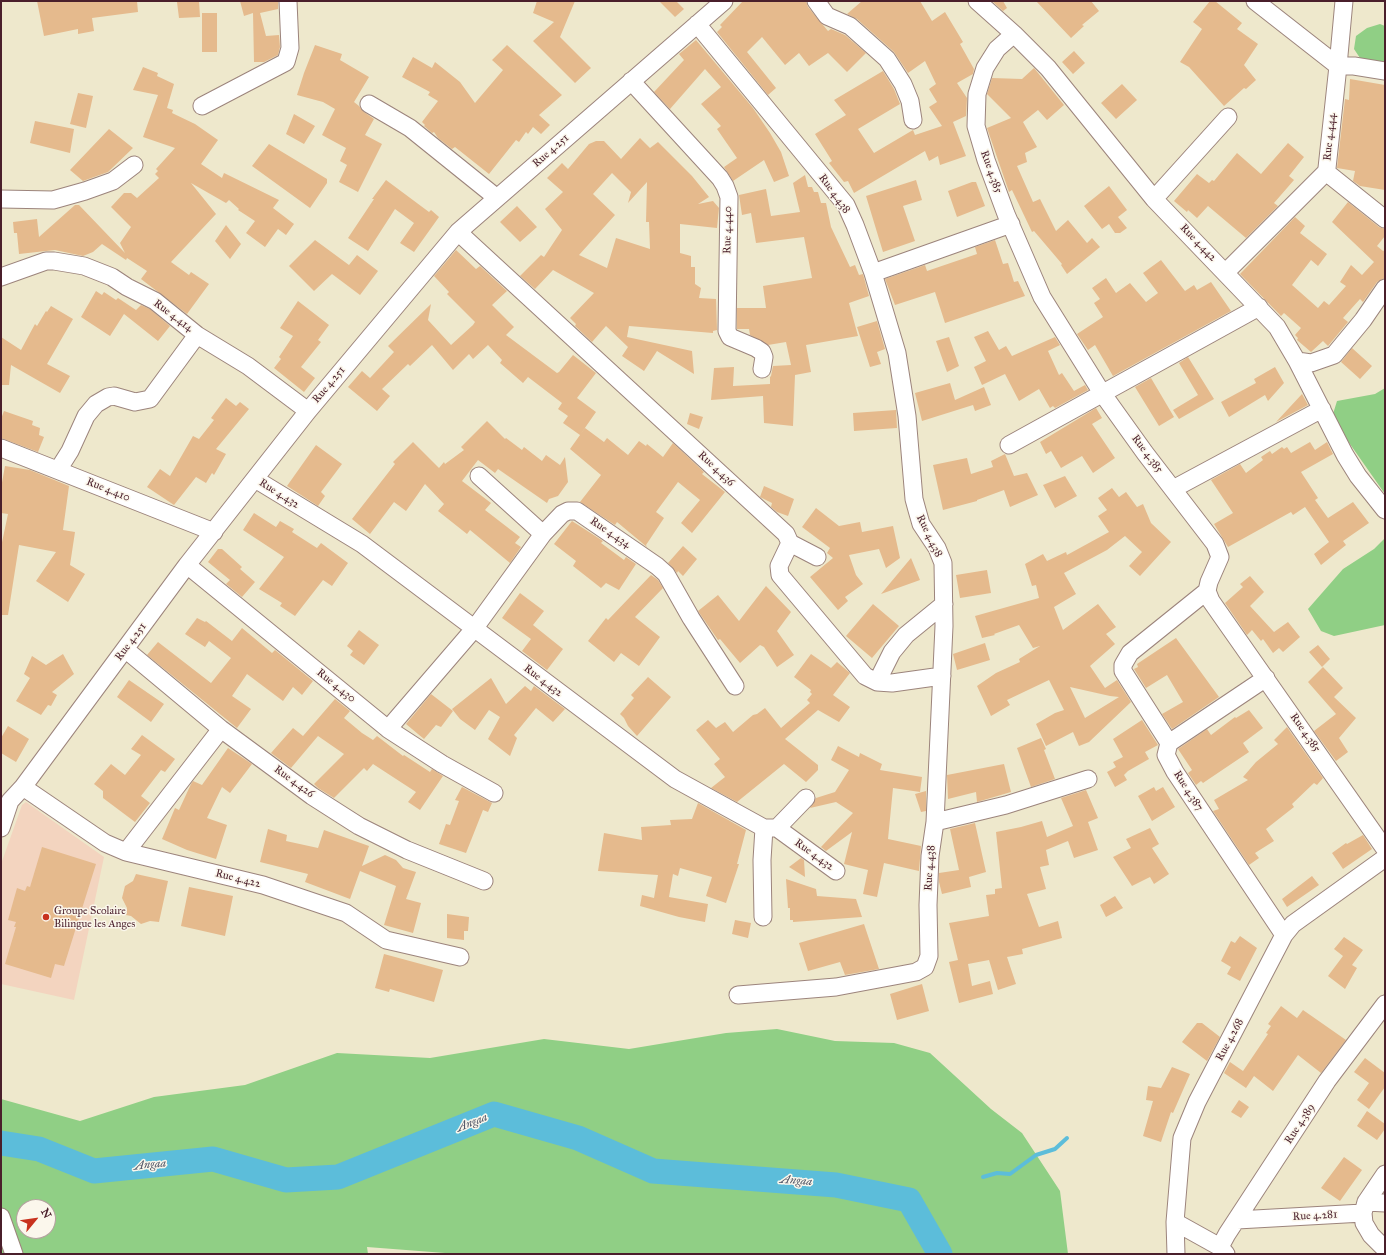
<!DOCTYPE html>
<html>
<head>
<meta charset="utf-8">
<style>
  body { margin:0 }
  #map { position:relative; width:1386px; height:1255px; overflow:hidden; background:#eee8cc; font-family:"IM FELL Great Primer",serif }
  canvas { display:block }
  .frame { position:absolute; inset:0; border:2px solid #4a1f2b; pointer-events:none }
  .north { position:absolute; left:16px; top:1199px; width:40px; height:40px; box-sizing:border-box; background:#fbf7ec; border:1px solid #b4a19f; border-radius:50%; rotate:61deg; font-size:11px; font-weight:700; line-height:16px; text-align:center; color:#4a1f2b }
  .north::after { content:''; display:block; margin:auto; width:14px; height:18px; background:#c8321e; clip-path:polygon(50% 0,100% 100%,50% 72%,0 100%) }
</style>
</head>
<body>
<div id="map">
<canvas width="1386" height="1255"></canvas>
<div class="frame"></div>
<div class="north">N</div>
</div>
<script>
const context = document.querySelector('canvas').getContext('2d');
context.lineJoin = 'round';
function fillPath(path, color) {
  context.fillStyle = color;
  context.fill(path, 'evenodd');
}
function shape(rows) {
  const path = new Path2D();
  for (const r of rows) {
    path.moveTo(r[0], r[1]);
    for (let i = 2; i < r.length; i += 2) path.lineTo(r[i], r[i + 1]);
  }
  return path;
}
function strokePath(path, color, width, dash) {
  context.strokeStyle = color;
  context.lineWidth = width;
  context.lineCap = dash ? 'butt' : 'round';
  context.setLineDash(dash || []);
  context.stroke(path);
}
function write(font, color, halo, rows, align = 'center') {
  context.font = font + ' "IM FELL Great Primer",serif';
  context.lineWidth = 3;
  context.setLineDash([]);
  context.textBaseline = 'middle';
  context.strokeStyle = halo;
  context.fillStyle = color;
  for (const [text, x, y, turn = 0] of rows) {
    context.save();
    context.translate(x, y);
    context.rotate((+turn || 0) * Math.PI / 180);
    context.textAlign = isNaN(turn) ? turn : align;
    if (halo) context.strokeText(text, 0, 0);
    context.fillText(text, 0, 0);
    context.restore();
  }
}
const built = shape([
  [26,802,104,857,74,1000,1,984,1,864,22,805]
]);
const green = shape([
  [1380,24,1385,26,1385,66,1362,61,1354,49,1356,36,1367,28],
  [1385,388,1385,494,1345,437,1333,414,1337,401,1375,394],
  [1385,538,1385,625,1334,636,1321,631,1308,609,1343,569,1374,549],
  [777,1029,835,1041,894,1043,930,1053,991,1109,1022,1133,1060,1191,1068,1254,458,1254,367,1247,368,1254,1,1254,1,1099,80,1121,154,1097,245,1085,337,1053,430,1058,544,1039,629,1049,726,1033],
  [24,1207,48,1207,48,1231,24,1231]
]);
const stream = shape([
  [983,1177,997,1173,1010,1174,1036,1155,1055,1149,1067,1138]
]);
const river = shape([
  [1,1143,39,1149,94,1171,213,1159,286,1180,338,1177,494,1114,578,1138,653,1171,836,1185,909,1200,940,1254]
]);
const building = shape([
  [37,1,137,1,138,12,92,18,94,31,78,34,78,29,44,36],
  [199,1,200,17,179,18,177,2],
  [240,1,278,1,278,9,260,13,266,36,279,35,280,47,278,55,264,62,254,62,253,13,244,16],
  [537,1,575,1,560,37,591,68,575,83,533,41,554,22,533,13],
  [659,1,676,1,684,9,675,17],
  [743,1,806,1,808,7,828,31,831,29,845,35,866,53,847,72,828,53,809,66,799,53,785,65,762,37,747,52,776,88,768,95,717,32,722,27,720,25],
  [862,1,920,1,932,21,945,12,963,42,960,44,974,69,973,74,957,83,967,98,966,116,953,122,966,156,940,165,938,156,929,161,925,151,854,193,848,181,844,182,829,163,832,161,815,134,846,115,834,100,883,71,894,89,900,104,858,129,874,153,913,130,915,135,942,126,929,107,937,102,929,89,936,84,925,61,908,73,894,52,857,19,847,14],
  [992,1,1003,1,1007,8,1003,11],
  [1036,1,1091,1,1099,11,1082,25,1084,26,1071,38],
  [1210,1,1215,1,1242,23,1237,29,1258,44,1244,65,1256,80,1246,89,1244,88,1224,106,1189,67,1180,62,1202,29,1193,22],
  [202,13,217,13,217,52,202,52],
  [696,40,753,108,770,133,781,152,789,176,774,182,764,160,733,181,724,167,737,158,717,129,721,126,701,104,721,87,705,69,670,109,654,92,684,60,679,54],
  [315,45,342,54,340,60,369,77,354,102,359,106,364,112,374,119,365,135,382,144,358,192,339,182,347,165,340,161,346,148,322,135,335,109,323,102,297,95,304,73],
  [507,45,562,95,539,115,550,125,541,134,533,127,528,134,526,132,519,142,516,140,489,174,455,147,452,149,438,138,434,132,432,133,424,126,425,125,422,122,438,101,428,95,430,92,402,77,413,57,432,68,435,62,460,82,475,103,503,70,492,60],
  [1074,51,1085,63,1073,74,1062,62],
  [143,67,158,73,157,76,174,84,167,108,173,110,172,113,195,124,218,140,201,164,222,178,224,173,279,200,273,208,294,224,286,235,278,229,265,247,246,233,255,221,238,210,239,209,229,200,226,203,191,183,216,214,171,262,189,275,191,272,209,284,187,314,141,279,147,271,127,258,126,260,102,244,93,252,83,256,55,250,19,254,17,233,14,233,13,222,37,219,39,237,75,205,79,205,125,253,120,243,131,227,111,207,124,193,131,193,137,198,159,178,155,174,158,171,156,169,175,148,143,137,158,95,133,90],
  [1034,68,1064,105,1047,120,1038,110,1023,122,1037,147,1025,153,1027,162,1017,166,1033,202,1040,199,1056,231,1068,220,1087,243,1092,238,1100,247,1067,274,1061,265,1062,264,1034,231,1032,232,1012,190,1009,192,987,128,1011,118,987,94,992,78,1022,79],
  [1350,79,1385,85,1385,190,1360,186,1353,181,1355,171,1337,168,1345,99,1349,100],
  [1122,84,1137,100,1116,119,1101,103],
  [78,93,93,96,86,128,70,124],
  [294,114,315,126,304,144,286,134],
  [35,121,74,129,70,153,30,143],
  [109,129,133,148,108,172,83,181,70,170],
  [640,138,650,148,658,142,692,176,709,197,698,204,713,201,719,208,717,228,680,224,680,253,691,256,691,267,695,267,695,284,701,288,699,298,716,299,717,330,713,331,713,333,629,326,627,337,692,351,694,374,657,351,644,371,622,356,628,347,606,326,592,342,575,326,576,324,570,318,594,293,553,270,535,289,520,276,541,255,544,257,562,230,545,209,563,192,547,178,562,163,568,169,589,144,596,141,604,141,621,159],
  [612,173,631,192,628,203,647,182,646,222,649,222,650,249,616,238,607,268,579,255,615,215,593,194],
  [1288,143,1304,157,1289,176,1294,180,1274,203,1278,206,1246,238,1208,206,1197,218,1188,210,1187,212,1174,201,1197,174,1209,183,1212,180,1214,181,1237,153,1261,174],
  [269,144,327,179,327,183,310,208,252,166],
  [805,175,808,187,812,187,814,192,818,192,821,203,826,203,831,227,850,267,855,265,859,275,863,274,869,296,849,303,858,336,806,345,811,372,795,375,793,426,764,423,763,396,711,400,714,368,734,367,733,386,770,384,770,377,771,376,773,366,791,365,786,342,768,345,750,335,749,329,737,329,737,308,766,308,763,286,812,278,804,237,756,243,751,213,742,215,739,195,766,189,771,216,800,212,793,183],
  [386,180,429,212,431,210,439,217,414,252,400,243,414,223,395,209,368,251,348,238,374,199,372,199],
  [916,180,922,200,903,206,915,241,883,252,866,196],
  [972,182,976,182,985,206,957,217,948,191],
  [1109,186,1127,210,1118,217,1127,228,1120,233,1115,233,1109,224,1102,229,1084,206],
  [1348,202,1379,227,1385,229,1385,236,1377,246,1383,251,1385,250,1385,278,1377,282,1363,302,1360,299,1343,318,1348,322,1328,346,1323,341,1311,352,1297,340,1298,338,1295,335,1301,328,1284,313,1281,316,1240,274,1295,217,1305,226,1300,233,1327,254,1318,266,1311,260,1292,285,1318,308,1324,301,1329,305,1346,286,1340,282,1351,265,1362,275,1374,262,1332,222],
  [517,206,537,227,520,242,500,222],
  [226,225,241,244,230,259,215,241],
  [315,240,349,265,357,255,378,271,360,295,332,274,314,291,289,266],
  [995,240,1003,264,1008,263,1014,282,1018,281,1025,296,945,323,935,292,895,305,885,279,925,265,927,271,977,254,975,247],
  [456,250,476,269,480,266,507,291,492,305,514,327,506,335,557,373,559,372,573,355,596,373,577,398,596,412,580,435,563,423,568,416,558,409,562,403,528,377,523,383,500,363,502,360,488,345,473,359,469,354,453,370,432,345,410,366,408,364,382,389,390,396,377,411,348,387,362,371,370,378,394,352,388,346,431,304,428,320,451,345,473,325,475,322,447,294,449,292,434,276],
  [1161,260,1185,291,1194,285,1197,290,1211,282,1231,311,1113,376,1095,345,1088,350,1077,334,1103,317,1094,303,1100,299,1092,288,1106,278,1116,293,1130,283,1146,302,1158,293,1143,273],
  [96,291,102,295,104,292,116,300,118,298,136,310,141,305,150,309,170,326,158,341,124,314,110,336,81,317],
  [298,301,329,325,318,340,321,342,301,367,315,378,304,392,274,368,281,359,279,357,293,336,280,328],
  [51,306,73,319,47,364,70,376,60,393,11,365,9,385,1,385,1,337,21,350,35,324,37,326,46,311,47,312],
  [877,321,885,349,877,352,881,364,870,367,857,327],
  [988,331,999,350,1006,346,1012,356,1055,337,1060,345,1048,351,1059,375,1062,373,1074,391,1085,385,1088,390,1055,408,1053,406,1050,408,1039,389,1019,401,1005,374,982,385,974,367,986,361,974,337],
  [949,337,959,366,947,372,936,341],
  [1352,348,1372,366,1360,379,1341,362],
  [1188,357,1214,399,1179,419,1173,410,1198,395,1179,363],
  [1275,367,1284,383,1268,401,1265,395,1229,417,1221,402,1256,383,1254,379],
  [1151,378,1174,417,1159,426,1135,387],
  [950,383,955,400,984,387,991,405,975,411,973,405,922,421,915,393],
  [1302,394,1308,405,1276,422],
  [226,398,236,406,240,402,249,409,216,449,226,454,214,475,212,473,206,483,196,477,174,505,147,487,160,469,170,476,193,436,199,439,214,420,211,418],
  [1096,408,1102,418,1092,424,1115,458,1093,473,1082,456,1061,468,1051,451,1046,454,1040,442],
  [896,410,897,428,854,431,853,413],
  [4,411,33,421,32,425,40,428,39,435,44,437,38,452,1,438,1,419],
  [690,413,703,417,699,429,687,424],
  [487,421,505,439,506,438,522,450,524,447,542,461,546,455,560,465,565,457,568,482,558,496,549,499,547,503,498,469,495,473,478,460,462,481,491,503,485,510,520,537,515,543,521,547,510,563,470,530,467,534,438,511,444,504,425,484,406,511,394,502,370,534,352,519,395,464,393,462,413,442,439,468,444,462,445,464,464,450,461,447],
  [585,428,604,442,607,438,628,455,639,441,646,446,647,444,663,457,673,443,704,472,702,474,725,492,692,533,681,523,700,500,678,482,656,512,664,518,646,545,647,547,617,522,615,525,580,502,601,475,570,449],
  [1310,442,1315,450,1327,442,1333,454,1301,472,1318,498,1315,500,1328,518,1353,502,1369,523,1343,541,1346,545,1321,565,1314,554,1329,542,1305,507,1293,515,1291,512,1228,547,1214,524,1233,513,1211,480,1240,464,1246,473,1263,460,1261,457,1270,451,1272,454,1282,447,1284,449,1287,447,1291,453],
  [316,445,342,464,321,492,325,496,318,506,287,486],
  [1005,454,1014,476,1027,473,1038,495,1010,507,1004,490,977,500,977,501,943,510,933,465,967,458,971,474,993,467,991,461],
  [5,466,30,470,69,486,63,530,75,532,70,565,85,574,68,602,36,581,56,552,19,545,8,615,1,615,1,547,8,514,1,513,1,488],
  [1065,476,1077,496,1055,508,1043,485],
  [764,486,794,499,788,516,777,512,771,507,772,503,760,497],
  [1112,488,1119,497,1126,492,1137,507,1143,504,1151,523,1171,542,1140,576,1129,566,1142,552,1125,536,1107,550,1064,573,1076,594,1054,607,1063,630,1098,604,1116,627,1106,634,1115,644,1090,666,1105,688,1117,680,1131,702,1089,742,1079,746,1073,732,1046,746,1036,724,1055,713,1064,710,1049,680,1007,700,1010,705,991,716,977,686,996,673,1020,662,1019,659,1040,646,1033,648,1019,625,994,634,995,635,982,638,975,616,1039,598,1036,585,1032,586,1025,564,1043,554,1047,561,1066,552,1067,555,1109,532,1098,516,1107,510,1098,498],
  [1070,687,1110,696,1119,697,1085,718],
  [816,508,839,526,860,522,862,532,893,526,900,558,886,568,879,549,849,555,856,575,863,584,845,597,848,601,838,610,810,577,833,558,827,553,830,548,802,527],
  [254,513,276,527,280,521,294,529,292,532,317,548,321,543,348,563,332,586,323,580,295,616,280,606,282,603,259,589,284,557,243,530],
  [572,521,603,541,601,543,624,560,626,557,636,564,619,590,606,583,601,588,573,566,576,561,554,544],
  [683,546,697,559,683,576,678,571,677,573,668,563],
  [218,549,222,549,242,567,240,569,255,582,242,597,226,584,230,580,208,562],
  [911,558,920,580,881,594],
  [987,570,991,593,960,598,956,575],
  [651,575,658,580,663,588,635,617,660,637,639,666,621,653,614,662,588,641,606,618,608,620],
  [1250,576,1264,592,1250,606,1274,632,1288,622,1300,637,1283,652,1279,648,1273,653,1263,639,1261,641,1252,630,1247,635,1225,603,1243,587,1240,584],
  [766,586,791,612,777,631,794,655,777,667,764,647,760,645,740,663,720,639,718,640,698,611,718,595,739,621],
  [520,593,544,611,533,625,563,649,547,670,522,651,531,639,502,618],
  [873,604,899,626,872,658,846,636],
  [197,618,205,622,206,621,232,641,242,628,272,653,275,650,313,681,302,695,293,687,283,701,247,674,232,696,251,709,237,728,147,655,158,642,211,683,231,658,209,641,205,647,185,634],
  [359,630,379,645,364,665,350,655,353,651,347,646],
  [1176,638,1219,697,1172,729,1162,714,1183,702,1167,675,1146,688,1134,669,1138,667,1137,664],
  [985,643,990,660,957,670,953,654],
  [1318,645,1330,659,1322,667,1309,652],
  [63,654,74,674,52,692,57,695,51,706,48,705,41,715,16,701,30,678,24,674,32,656,46,665],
  [811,654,831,668,837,662,850,673,833,695,850,707,839,722,818,710,785,739,818,765,818,770,806,782,784,764,737,802,711,788,725,777,714,764,720,759,696,730,708,720,716,728,725,722,733,732,753,715,757,714,765,708,781,728,810,703,807,700,812,694,810,692,811,690,794,677],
  [1323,667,1343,688,1334,697,1356,718,1339,738,1348,752,1336,761,1314,731,1336,714,1308,682],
  [648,677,671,697,637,736,628,726,624,718,620,714,634,698,631,695],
  [491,678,506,704,525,686,531,691,534,686,565,709,553,722,536,708,514,735,517,738,510,756,488,739,500,717,489,710,475,730,460,719,452,709],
  [129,680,164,704,151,722,117,697],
  [431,694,453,711,441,727,436,725,424,739,406,724],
  [335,699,350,711,344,718,362,733,373,740,377,736,403,756,404,755,430,772,432,769,443,776,420,810,408,802,416,792,373,764,367,771,364,768,334,798,318,788,314,784,344,754,318,736,291,768,271,753,293,728,303,736],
  [1249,710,1263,728,1243,743,1249,752,1203,783,1201,781,1196,785,1188,773,1192,770,1178,749,1207,729,1211,735,1235,717,1236,718],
  [1142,720,1158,745,1145,752,1149,759,1128,771,1124,775,1127,780,1115,787,1107,772,1116,767,1113,762,1123,757,1113,739],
  [8,726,29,739,16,762,1,753,1,738],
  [1287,727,1323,778,1317,785,1314,783,1292,804,1294,807,1266,829,1274,841,1255,853,1259,858,1249,865,1213,811,1219,809,1214,800,1248,780,1243,777,1256,762,1278,744,1274,740],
  [142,735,175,759,165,772,161,770,141,796,150,803,135,822,103,798,103,791,94,784,111,764,125,775,141,755,131,749],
  [1041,738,1046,749,1044,750,1055,779,1031,787,1017,748],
  [838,746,859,757,860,753,882,764,880,770,922,777,920,792,893,788,888,839,921,846,919,871,884,863,877,897,863,894,868,870,844,864,852,832,826,851,821,847,853,813,836,802,810,808,816,798,835,792,849,770,831,760],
  [228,748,252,764,230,793,222,787,207,818,227,825,216,859,187,850,162,839,175,808,179,810,191,784,193,781,202,785],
  [1004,764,1011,792,977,802,976,792,948,799,947,775],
  [462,787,492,803,488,812,483,810,466,853,439,844,446,824,450,825,459,801,455,800],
  [1154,787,1156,791,1163,787,1175,807,1152,821,1138,796],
  [1086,790,1098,818,1088,822,1098,850,1074,858,1068,841,1046,850,1049,865,1040,867,1046,889,1027,894,1039,927,1058,921,1062,938,1022,949,1023,954,1007,957,1016,984,998,990,989,960,968,964,972,986,990,981,993,994,959,1003,949,962,958,960,949,923,989,916,986,895,995,894,995,889,1002,888,996,832,1021,827,1042,821,1047,837,1073,826,1061,798],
  [926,791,926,811,921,812,915,794],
  [698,803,746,830,737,864,739,864,726,903,706,896,712,877,680,868,678,876,673,874,669,897,708,904,705,922,679,917,640,906,642,895,654,898,658,875,598,871,604,833,642,840,641,827,671,825,670,820,692,819],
  [975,823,986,872,969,877,971,887,942,894,939,882,939,873,959,870,950,829],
  [1150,828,1159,844,1152,848,1169,874,1154,884,1150,877,1132,886,1113,857,1131,848,1126,839],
  [268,829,287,835,286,841,318,848,324,830,369,846,362,866,385,855,396,860,403,868,416,872,406,899,421,903,413,933,384,925,396,886,360,871,350,899,305,882,308,874,260,862],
  [1363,835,1372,849,1343,869,1332,853,1346,843,1347,844],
  [42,847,96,864,64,966,55,964,51,978,5,964,16,927,14,927,16,922,8,920,17,888,25,891,27,886,30,887],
  [801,858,804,860,805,877,789,867],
  [136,874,168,881,159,922,150,921,141,924,131,916,126,915,127,908,122,898,125,886,133,881],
  [1312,876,1319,885,1287,907,1282,899],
  [786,879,816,889,817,896,856,899,862,917,793,922,793,920,790,920,790,908,788,908],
  [189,887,233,896,225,936,181,926],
  [1115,896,1123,908,1106,917,1100,905],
  [447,914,469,917,468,931,464,931,464,940,447,938],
  [735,920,751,923,748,938,732,934],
  [864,924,879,969,845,975,840,962,808,971,799,943],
  [1240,936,1257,948,1240,981,1227,974,1231,967,1221,961,1231,941,1235,943],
  [1344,937,1363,950,1352,965,1357,968,1345,989,1328,976,1343,956,1334,949],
  [384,954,443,970,434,1002,390,989,389,992,375,988],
  [922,984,929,1011,897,1020,890,994],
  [1281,1006,1297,1018,1303,1010,1346,1040,1321,1073,1298,1055,1273,1091,1254,1076,1246,1088,1224,1073,1230,1062,1243,1071,1268,1034,1266,1033,1271,1026,1268,1024],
  [1197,1023,1202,1023,1220,1037,1207,1061,1182,1042],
  [1365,1058,1385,1073,1385,1087,1369,1109,1357,1100,1369,1083,1354,1072],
  [1172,1067,1190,1074,1173,1113,1171,1112,1161,1142,1143,1136,1153,1101,1146,1100,1148,1086,1161,1088],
  [1239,1100,1249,1107,1241,1118,1231,1112],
  [1367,1111,1385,1124,1385,1129,1377,1140,1357,1126],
  [1344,1157,1362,1170,1340,1201,1321,1188]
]);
const street = shape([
  [816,1,827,16,850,26,887,59,903,84,910,101,913,120],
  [977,1,1014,34,1048,68,1154,199,1277,327,1297,361,1345,455,1358,476,1385,510],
  [1344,1,1338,66,1354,66,1385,71],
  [697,24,846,205,855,225,873,273,897,353,907,416,914,499,917,510,921,524,937,548,943,563,944,626,935,822,930,856,928,905,929,956,925,967,916,972,836,987,738,995],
  [1014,34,997,49,985,68,977,94,976,126,986,160,1006,214,1042,297,1102,393,1145,453,1215,544,1220,557,1209,582,1207,591,1211,601,1385,849],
  [631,81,720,178,725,186,729,197,727,331,730,337,756,348,762,352,764,357,762,369],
  [369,104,410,128,497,198],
  [202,106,286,62,290,48,288,1],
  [1326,172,1385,219],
  [1,199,53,200,85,191,113,181,134,165],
  [1154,199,1228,117],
  [458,232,786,534,790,543,779,566,780,575,865,676,877,682,892,683,942,676],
  [1226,272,1326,172,1327,168,1338,66,1255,1],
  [873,273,1011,224],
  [1,277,46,261,54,261,84,266,112,277,127,287,155,301,197,335,248,366,308,411],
  [1297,361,1311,363,1334,355,1363,320,1385,288],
  [1009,445,1259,307],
  [1,448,214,532],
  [58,470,70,451,86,416,96,404,108,397,114,396,135,402,150,399,197,335],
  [479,476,543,534],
  [255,479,362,544,675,779,764,828,777,828,836,871],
  [1173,489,1322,409],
  [790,543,817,557],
  [187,565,388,729,442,764,494,793],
  [125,649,221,729,312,796,359,826,407,850,484,881],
  [1266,678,1169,743,1166,755,1175,772,1284,935],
  [877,682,892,652,906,635,944,604],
  [388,729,474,629,543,534,562,514,568,511,577,511,657,566,666,574,691,618,735,686],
  [1169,743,1123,671,1123,665,1130,653,1207,591],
  [23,787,105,843,126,852,263,885,346,913,386,940,460,957],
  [935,822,1006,805,1088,779],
  [1,828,10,801,23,787,187,565,308,411,458,232,724,1],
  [777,828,806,798],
  [126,852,221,729],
  [763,917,762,860,764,828],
  [1366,1202,1385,1174],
  [1363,1213,1364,1223,1371,1235,1385,1249],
  [1,1217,14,1254],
  [1237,1220,1363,1213,1366,1202,1385,1203],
  [1175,1222,1176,1254],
  [1220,1247,1227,1234,1327,1081,1385,1004],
  [1226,1254,1220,1247,1175,1222,1182,1138,1197,1102,1284,935,1293,924,1385,858]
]);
const markers = [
  [46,917,4,"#c8321e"]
];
const streetNames = [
  ["Rue 4.444",1330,137,-84],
  ["Rue 4.251",551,151,-41],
  ["Rue 4.385",991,172,70],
  ["Rue 4.438",834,194,54],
  ["Rue 4.440",728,230,-89],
  ["Rue 4.442",1198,243,46],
  ["Rue 4.414",173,316,37],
  ["Rue 4.251",329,385,-50],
  ["Rue 4.385",1147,454,53],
  ["Rue 4.436",716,469,43],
  ["Rue 4.410",108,490,22],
  ["Rue 4.432",279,494,32],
  ["Rue 4.434",610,533,34],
  ["Rue 4.438",929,536,64],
  ["Rue 4.251",131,642,-53],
  ["Rue 4.432",543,681,37],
  ["Rue 4.430",336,686,39],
  ["Rue 4.385",1305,733,55],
  ["Rue 4.426",294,782,36],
  ["Rue 4.387",1188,791,57],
  ["Rue 4.432",814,855,36],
  ["Rue 4.438",930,868,-86],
  ["Rue 4.422",238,879,14],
  ["Rue 4.268",1230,1040,-62],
  ["Rue 4.389",1300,1124,-57],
  ["Rue 4.281",1315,1216,-3]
];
const poiNames = [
  ["Groupe Scolaire",54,911],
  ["Bilingue les Anges",54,924]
];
const waterNames = [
  ["Angaa",472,1123,-22],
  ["Angaa",150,1165,-6],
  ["Angaa",796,1181,4]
];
fillPath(built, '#f3d4bf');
fillPath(green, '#90cf85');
strokePath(stream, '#5cbdda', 4);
strokePath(river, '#5cbdda', 25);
fillPath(building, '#e5ba8d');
strokePath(street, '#9c847c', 19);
strokePath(street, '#fff', 17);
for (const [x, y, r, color] of markers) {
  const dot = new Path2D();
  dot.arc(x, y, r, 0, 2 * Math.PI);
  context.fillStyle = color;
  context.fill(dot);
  strokePath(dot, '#fbf7ec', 1.5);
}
write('11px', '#4a1f2b', '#fbf7ec', streetNames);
write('11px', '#4a1f2b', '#fbf7ec', poiNames, 'left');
write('italic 12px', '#505668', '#fbf7ec', waterNames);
</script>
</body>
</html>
